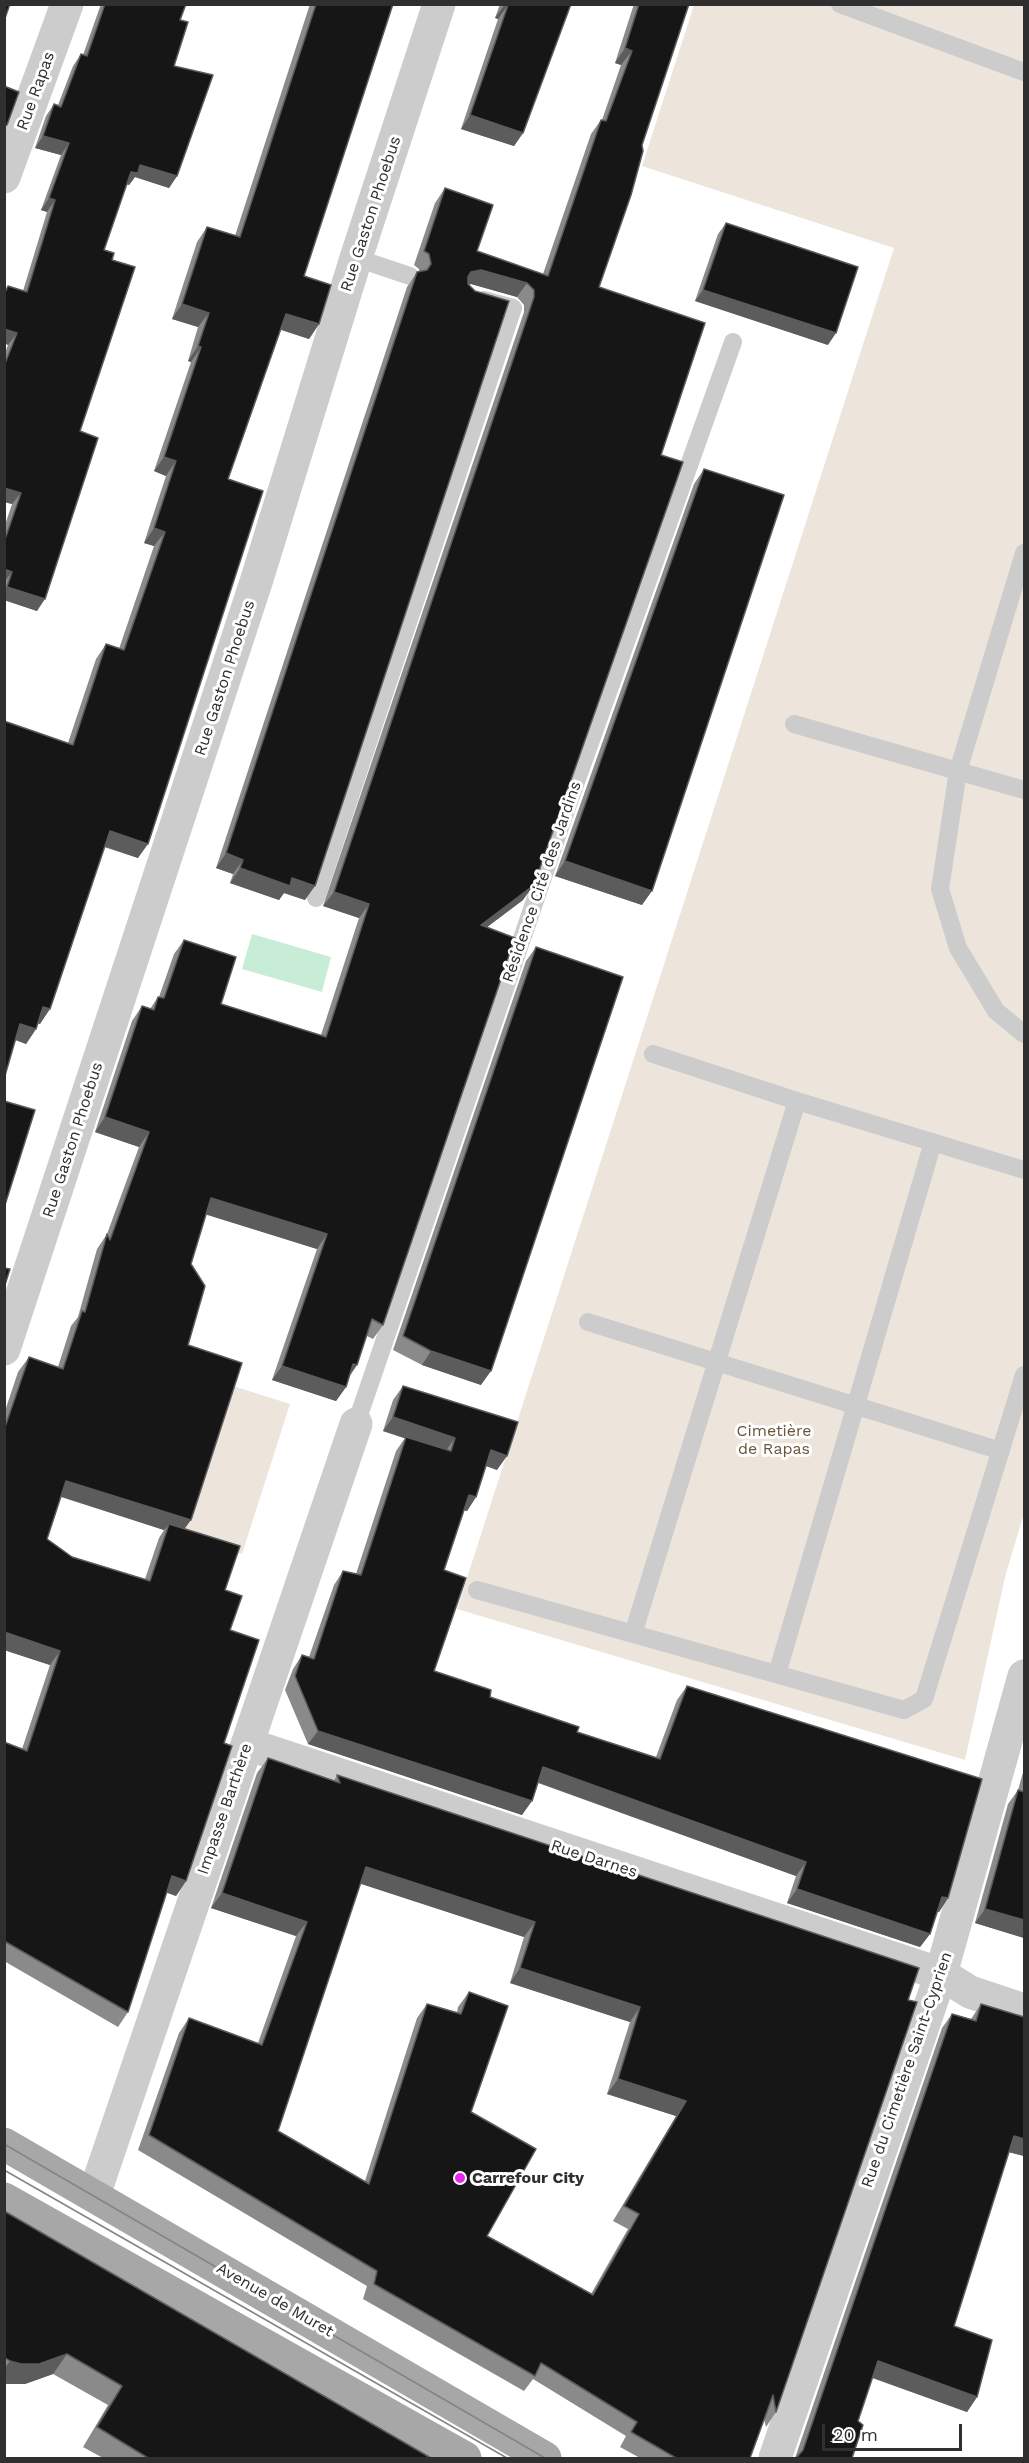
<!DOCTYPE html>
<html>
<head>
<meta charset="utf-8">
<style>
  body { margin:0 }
  #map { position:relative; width:1029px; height:2463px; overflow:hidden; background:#fff; font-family:"Work Sans",sans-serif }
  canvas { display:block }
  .frame { position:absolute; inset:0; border:6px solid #2f2f2f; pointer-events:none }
  .scale { position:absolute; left:822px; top:2424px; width:140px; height:27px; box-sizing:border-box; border:3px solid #2f2f2f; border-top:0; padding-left:8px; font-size:18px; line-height:21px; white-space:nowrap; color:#2f2f2f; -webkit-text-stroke:4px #fff; paint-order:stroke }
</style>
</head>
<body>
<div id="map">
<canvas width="1029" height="2463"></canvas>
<div class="frame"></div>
<div class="scale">20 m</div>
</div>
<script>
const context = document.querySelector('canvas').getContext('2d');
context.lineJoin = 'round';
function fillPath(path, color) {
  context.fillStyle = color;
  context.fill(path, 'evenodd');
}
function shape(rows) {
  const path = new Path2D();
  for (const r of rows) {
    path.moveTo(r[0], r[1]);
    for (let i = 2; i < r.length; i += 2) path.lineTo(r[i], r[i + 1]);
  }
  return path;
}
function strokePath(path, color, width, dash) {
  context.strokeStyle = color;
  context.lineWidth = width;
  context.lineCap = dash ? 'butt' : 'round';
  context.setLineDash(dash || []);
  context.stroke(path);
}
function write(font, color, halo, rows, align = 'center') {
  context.font = font + ' "Work Sans",sans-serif';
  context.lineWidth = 6;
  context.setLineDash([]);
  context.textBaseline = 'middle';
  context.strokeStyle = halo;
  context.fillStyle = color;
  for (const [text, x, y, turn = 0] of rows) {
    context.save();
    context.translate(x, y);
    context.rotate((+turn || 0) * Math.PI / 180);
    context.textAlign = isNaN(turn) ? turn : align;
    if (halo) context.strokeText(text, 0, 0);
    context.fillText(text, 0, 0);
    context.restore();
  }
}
const green = shape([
  [694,5,1024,5,1024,1513,1005,1577,965,1760,457,1609,894,248,642,166],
  [230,1385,290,1404,242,1554,180,1536]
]);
const water = shape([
  [252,934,331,957,322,992,242,969]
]);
const service = shape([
  [840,4,1024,72],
  [356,258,410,276],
  [1024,553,958,771,940,889,958,948,996,1011,1024,1034],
  [794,724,1024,790],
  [316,898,513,308,484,300],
  [653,1054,797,1101,1024,1170],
  [588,1322,1001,1451],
  [356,1424,566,810,733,342],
  [477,1590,904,1710,924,1699,1024,1375],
  [633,1634,797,1101],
  [777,1674,933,1142]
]);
const minor = shape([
  [4,177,67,4],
  [4,1349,257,579,356,258,439,4],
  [247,1744,941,1974,970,1992,1024,2010],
  [94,2195,356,1424],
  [775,2458,941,1974,1024,1676]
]);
const primary = shape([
  [4,2144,545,2458],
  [4,2199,465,2458]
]);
const tram = shape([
  [4,2144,545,2458],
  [4,2170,507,2458]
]);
const wall = shape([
  [101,4,186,4,180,20,174,66,177,176,169,188,135,177,129,185,126,184,104,250,112,260,80,431,37,611,4,600,4,528,12,504,4,502,4,355,8,345,4,343,4,291,8,286,23,291,47,212,41,210,61,155,35,148,46,116,54,104,58,105,73,66,81,54,83,55],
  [310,4,393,4,304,276,319,324,309,339,281,330,228,479,138,858,104,847,40,1024,38,1023,36,1029,26,1044,16,1040,68,743,96,659,106,644,119,649,154,546,144,543,166,476,154,471,191,362,188,361,198,327,172,319,197,242,207,227,235,236],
  [500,4,571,4,523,133,514,146,461,129,498,19,495,18],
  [634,4,689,4,642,145,599,287,661,455,523,900,487,927,383,1325,373,1339,367,1336,349,1376,346,1387,336,1401,272,1380,317,1249,206,1214,191,1264,188,1345,185,1529,225,1590,230,1630,224,1743,186,1881,176,1896,166,1892,128,2012,118,2027,4,1961,4,1742,22,1749,50,1665,4,1650,4,1414,18,1372,29,1357,58,1367,71,1326,78,1317,97,1249,107,1234,139,1147,95,1132,132,1021,142,1006,150,1009,158,997,159,997,174,954,184,940,221,1004,321,1035,359,918,323,906,524,312,524,305,517,297,471,284,468,285,305,900,284,893,279,900,230,883,233,874,216,868,407,287,417,272,419,272,419,269,414,265,435,203,445,188,477,251,543,274,591,134,601,120,602,120,621,65,615,63],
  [61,1497,164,1530,159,1538,145,1579,72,1557,47,1539],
  [726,223,828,345,695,301,718,234],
  [704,469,642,905,555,876,694,484],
  [536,947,481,1385,422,1365,393,1350,526,961],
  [403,1386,497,1470,486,1466,476,1497,467,1511,464,1510,444,1570,434,1671,490,1697,577,1732,656,1757,677,1700,687,1686,948,1898,939,1912,937,1912,930,1934,920,1947,787,1903,796,1876,538,1783,522,1815,308,1744,285,1690,293,1669,302,1655,309,1657,334,1585,343,1571,356,1574,396,1451,405,1438,383,1431,393,1400],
  [268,1758,334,1781,337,1775,908,2000,776,2412,766,2427,764,2419,750,2458,640,2458,620,2447,626,2436,533,2379,524,2391,363,2299,367,2286,138,2150,179,2033,189,2018,258,2043,296,1936,211,1908,257,1773],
  [360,1883,524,1937,510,1983,630,2022,607,2094,676,2116,613,2221,628,2229,591,2294,487,2236,471,2112,469,1992,458,2007,457,2012,427,2004,417,2018,365,2181,278,2131],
  [1024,1769,1024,1938,975,1923,1008,1804,1018,1790],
  [981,2004,1024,2156,1009,2152,954,2326,977,2397,967,2412,872,2378,858,2421,852,2458,795,2458,942,2028,952,2014,971,2019],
  [4,2211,431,2458,103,2458,83,2447,108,2405,53,2374,25,2384,7,2384,4,2383]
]);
const shadedWall = shape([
  [505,4,508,5,498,19,495,18],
  [625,48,632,51,621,65,615,63],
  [470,115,523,133,514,146,461,129],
  [43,136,69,143,61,155,35,148],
  [140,165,177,176,169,188,135,177,129,185,123,183,131,172],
  [49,198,55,200,47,212,41,210],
  [481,270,527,283,517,297,471,284,461,287,471,272],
  [703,290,836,333,828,345,695,301],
  [182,304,209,313,198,327,172,319],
  [286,314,319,324,309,339,276,328],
  [4,329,17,333,8,345,4,343],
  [198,346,201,347,191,362,188,361],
  [164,457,176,461,166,476,154,471],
  [4,488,21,493,12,504,4,502],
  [154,528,165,532,154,546,144,543],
  [4,569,12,572,4,582],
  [7,587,45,599,37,611,4,600,4,590],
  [110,831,148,844,138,858,100,845],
  [226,853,243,860,233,874,216,868],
  [565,861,652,891,642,905,555,876],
  [240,868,292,878,315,886,305,900,284,893,279,900,230,883],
  [534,885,523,900,470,940,481,925],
  [334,892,369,904,359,918,323,906],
  [43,1007,50,1009,40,1024,33,1022],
  [20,1024,36,1029,26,1044,10,1038],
  [105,1117,149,1132,139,1147,95,1132],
  [211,1198,327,1234,317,1249,201,1213],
  [431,1351,491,1371,481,1385,422,1365],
  [353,1364,357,1365,347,1380],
  [282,1366,346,1387,336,1401,272,1380],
  [393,1417,455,1438,445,1452,383,1431],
  [491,1450,507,1456,497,1470,481,1464],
  [66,1481,191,1520,180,1535,169,1524,164,1530,56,1495],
  [469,1495,476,1497,467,1511,459,1509],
  [4,1632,60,1651,50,1665,4,1650],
  [318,1731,532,1801,522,1815,308,1744],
  [543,1767,806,1862,796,1876,534,1781],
  [366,1867,535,1922,524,1937,355,1882],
  [172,1876,186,1881,176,1896,162,1891],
  [797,1889,930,1934,920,1947,787,1903],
  [222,1893,307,1922,296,1936,211,1908],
  [942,1897,948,1898,939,1912,932,1911],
  [985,1909,1024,1920,1024,1938,975,1923],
  [520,1968,640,2007,630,2022,510,1983],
  [618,2079,686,2101,676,2116,607,2094],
  [1014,2136,1024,2139,1024,2156,1004,2151],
  [67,2354,53,2374,25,2384,7,2384,4,2383,4,2369,10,2361],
  [878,2361,977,2397,967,2412,868,2376]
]);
const building = shape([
  [4,4,10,4,4,21,4,4],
  [105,4,186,4,180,20,188,22,174,66,213,75,177,176,140,165,138,173,131,172,104,250,114,253,112,260,135,267,80,431,98,438,45,599,7,587,12,572,4,569,4,542,21,493,4,488,4,366,17,333,4,329,4,295,8,286,27,292,55,200,49,198,69,143,43,136,54,104,61,107,81,54,87,56,105,4],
  [316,4,393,4,304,276,331,285,319,324,286,314,228,479,263,491,148,844,110,831,50,1009,43,1007,36,1029,20,1024,4,1079,4,721,73,745,106,644,124,650,165,532,154,528,176,461,164,457,201,347,198,346,209,313,182,304,207,227,240,237,316,4],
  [505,4,571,4,523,133,470,115,508,5,505,4],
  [639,4,689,4,642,145,643,151,631,195,599,287,705,323,661,455,683,462,534,885,481,925,515,938,383,1325,372,1319,357,1365,353,1364,346,1387,282,1366,327,1234,211,1198,191,1264,205,1286,188,1345,242,1363,191,1520,66,1481,47,1539,72,1557,150,1581,169,1524,240,1546,225,1590,242,1596,230,1630,259,1640,224,1743,232,1746,186,1881,172,1876,128,2012,4,1941,4,1742,27,1751,60,1651,4,1632,4,1430,29,1357,63,1369,82,1311,85,1312,107,1234,110,1240,149,1132,105,1117,142,1006,154,1010,158,997,164,998,184,940,236,957,221,1004,326,1037,369,904,334,892,534,297,534,290,527,283,481,270,471,272,468,277,468,284,475,291,509,301,315,886,292,878,290,886,240,868,243,860,226,853,417,272,427,270,431,264,429,254,424,251,445,188,493,205,477,251,548,276,601,120,606,121,632,51,625,48,639,4],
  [4,86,19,92,7,125,4,125,4,86],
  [726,223,858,267,836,333,703,290,726,223],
  [704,469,784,495,652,891,565,861,704,469],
  [536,947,623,977,491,1371,431,1351,403,1336,536,947],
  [4,1101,35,1110,4,1208,4,1101],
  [4,1268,10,1269,4,1288,4,1268],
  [403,1386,518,1422,507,1456,491,1450,476,1497,469,1495,444,1570,466,1578,434,1671,491,1690,490,1697,579,1727,577,1732,660,1759,687,1686,982,1779,948,1898,942,1897,930,1934,797,1889,806,1862,543,1767,532,1801,318,1731,295,1676,302,1655,314,1659,343,1571,361,1575,406,1437,451,1451,455,1438,393,1417,403,1386],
  [268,1758,340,1783,337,1775,919,1968,908,2000,917,2002,776,2412,773,2395,750,2458,676,2458,631,2432,637,2422,541,2363,535,2376,374,2284,377,2271,149,2135,189,2018,262,2045,307,1922,222,1893,268,1758],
  [366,1867,535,1922,520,1968,640,2007,618,2079,686,2101,624,2206,639,2214,593,2295,487,2236,536,2149,471,2112,508,2006,469,1992,461,2014,427,2004,369,2184,278,2131,366,1867],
  [1018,1790,1024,1792,1024,1790,1024,1920,985,1909,1018,1790],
  [981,2004,1024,2017,1024,2139,1014,2136,954,2326,992,2340,977,2397,878,2361,858,2421,863,2425,852,2458,796,2458,803,2450,952,2014,976,2021,981,2004],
  [4,2211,431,2458,148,2458,97,2427,122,2386,67,2354,39,2364,21,2364,10,2361,4,2357,4,2211]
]);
const markers = [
  [460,2178,6,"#e329ed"]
];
const streetNames = [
  ["Rue Rapas",36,91,-70],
  ["Rue Gaston Phoebus",371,214,-72],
  ["Rue Gaston Phoebus",225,678,-72],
  ["Résidence Cité des Jardins",542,882,-71],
  ["Rue Gaston Phoebus",73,1140,-72],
  ["Impasse Barthère",225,1809,-71],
  ["Rue Darnes",594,1859,18],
  ["Rue du Cimetière Saint-Cyprien",907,2070,-71],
  ["Avenue de Muret",275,2300,30]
];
const parkNames = [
  ["Cimetière",774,1431],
  ["de Rapas",774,1449]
];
const poiNames = [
  ["Carrefour City",472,2178]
];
fillPath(green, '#ede4dc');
fillPath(water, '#c7edd7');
strokePath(service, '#ccc', 18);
strokePath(minor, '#ccc', 33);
strokePath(primary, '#a7a7a7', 33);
strokePath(tram, '#848484', 1.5);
fillPath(wall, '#8a8a8a');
fillPath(shadedWall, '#5c5c5c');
fillPath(building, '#161616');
strokePath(building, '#5c5c5c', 1.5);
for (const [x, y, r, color] of markers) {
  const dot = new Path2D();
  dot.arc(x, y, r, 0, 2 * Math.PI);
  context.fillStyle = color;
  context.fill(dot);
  strokePath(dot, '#fff', 2);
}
write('16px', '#2f2f2f', '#fff', streetNames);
write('16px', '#6c563a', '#fff', parkNames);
write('bold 16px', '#2f2f2f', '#fff', poiNames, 'left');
</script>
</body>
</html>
